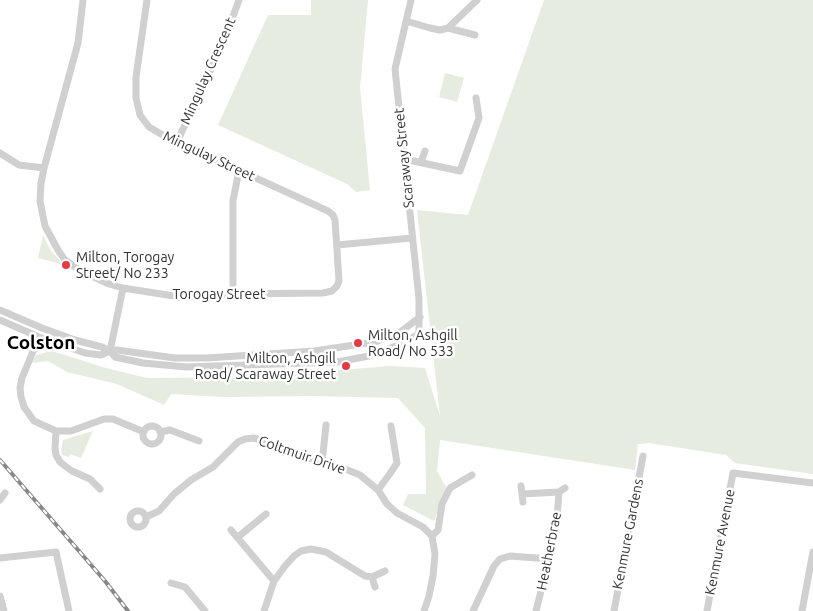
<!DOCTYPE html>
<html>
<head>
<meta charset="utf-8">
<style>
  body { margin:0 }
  canvas { display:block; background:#fff }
</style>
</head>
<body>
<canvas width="813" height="611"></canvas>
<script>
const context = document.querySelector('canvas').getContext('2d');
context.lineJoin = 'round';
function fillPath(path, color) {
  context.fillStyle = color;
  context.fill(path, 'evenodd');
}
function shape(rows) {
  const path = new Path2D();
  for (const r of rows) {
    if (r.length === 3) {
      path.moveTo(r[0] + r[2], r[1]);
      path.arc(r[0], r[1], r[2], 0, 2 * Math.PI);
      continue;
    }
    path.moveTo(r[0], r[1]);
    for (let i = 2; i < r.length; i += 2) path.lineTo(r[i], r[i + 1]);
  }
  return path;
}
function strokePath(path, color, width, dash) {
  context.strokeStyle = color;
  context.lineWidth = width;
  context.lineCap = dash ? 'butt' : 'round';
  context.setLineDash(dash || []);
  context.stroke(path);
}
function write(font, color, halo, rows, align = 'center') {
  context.font = font + ' Ubuntu,sans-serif';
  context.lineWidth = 5;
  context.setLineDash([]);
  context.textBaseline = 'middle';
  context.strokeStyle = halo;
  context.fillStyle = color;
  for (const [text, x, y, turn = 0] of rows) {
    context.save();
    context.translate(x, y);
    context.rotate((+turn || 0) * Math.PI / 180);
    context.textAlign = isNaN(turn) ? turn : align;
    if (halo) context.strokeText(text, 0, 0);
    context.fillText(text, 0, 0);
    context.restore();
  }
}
const green = shape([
  [311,0,368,0,360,88,370,190,356,192,347,184,218,125,268,15,311,15],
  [544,0,813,0,813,474,735,463,726,455,649,443,638,444,635,470,440,440,437,471,446,487,434,521,403,505,408,494,426,494,425,428,398,398,312,396,224,397,171,394,164,405,117,384,67,372,48,361,32,363,36,355,52,351,106,368,147,378,254,377,390,366,425,368,440,416,417,210,468,215],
  [445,73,464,78,457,102,439,97],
  [43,235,51,251,64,265,38,258],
  [93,431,81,458,70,454,69,457,62,455,61,450,63,440]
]);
const street = shape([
  [83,0,78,43,44,168,41,183,40,201,45,226,58,250,65,260,81,271,109,284,123,288,180,297,233,294,323,293,332,291,337,286,339,281,335,220,333,215,328,211,166,137,149,127,140,115,136,98,136,77,147,0],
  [406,21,430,28,440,30,448,28,477,0],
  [448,28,475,35],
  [177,142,224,41,239,0],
  [0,153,19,165,44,168],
  [404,159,460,171,479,118,476,98],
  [421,162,425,151],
  [337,245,412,238],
  [233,294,233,200,239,171],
  [0,310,42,328,75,340,102,347,110,351,115,357,143,363,186,367,337,362,369,356,396,346,419,334,419,299,395,69,411,0],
  [0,320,39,337,85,353,101,355,110,351,117,350,175,358,207,358,314,351,375,342,399,333,420,317],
  [39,337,22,378,20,388,21,397,24,407,34,421,56,431,71,431,104,419,113,419,144,432],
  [110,351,123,288],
  [152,435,9],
  [56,431,55,448,56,455,60,462,65,466,72,471,90,479,100,489],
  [160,432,170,430,199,441],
  [322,463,326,425],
  [521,486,523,502],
  [378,490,389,475,397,463,391,426],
  [522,494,559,492,565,488],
  [0,500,5,493],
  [138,519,8],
  [146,517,159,511,174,494,191,480,213,467,238,442,245,439,253,438,261,440,297,455,340,467,360,475,378,490,387,504,397,513,423,527,432,536],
  [231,530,274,581],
  [432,536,438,530,442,504,450,488,472,475],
  [238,537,266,514],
  [0,558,56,552,69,611],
  [372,577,375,587],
  [171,583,185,587,205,611],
  [0,596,4,611],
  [264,611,274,581,285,566,294,556,301,551,311,549,326,552,365,576,372,577,385,571],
  [424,611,429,596,433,576,435,554,432,536],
  [473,611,494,566,500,559,510,556,549,559],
  [536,611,549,559,557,518,559,492],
  [614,611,643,456],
  [707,611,733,473,813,483],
  [802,611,813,552]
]);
const rail = shape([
  [0,460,105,581,128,611]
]);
const markers = [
  [66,265,5,"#e63946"],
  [358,343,5,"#e63946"],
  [346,366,5,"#e63946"]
];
const streetNames = [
  ["Mingulay Crescent",208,71,-66],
  ["Mingulay Street",209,156,25],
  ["Scaraway Street",404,158,-96],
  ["Torogay Street",219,294],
  ["Coltmuir Drive",302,455,19],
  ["Kenmure Gardens",628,534,-79],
  ["Kenmure Avenue",720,542,-79],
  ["Heatherbrae",549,551,-79]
];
const poiNames = [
  ["Milton, Torogay",76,257],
  ["Street/ No 233",76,273],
  ["Milton, Ashgill",368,335],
  ["Road/ No 533",368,351],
  ["Milton, Ashgill",336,358,"right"],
  ["Road/ Scaraway Street",336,374,"right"]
];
const districtNames = [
  ["Colston",41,343]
];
fillPath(green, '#e6ecdf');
strokePath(street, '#d0d0d0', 7);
strokePath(rail, '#888', 4);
strokePath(rail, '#fff', 2, [5.5]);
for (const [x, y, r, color] of markers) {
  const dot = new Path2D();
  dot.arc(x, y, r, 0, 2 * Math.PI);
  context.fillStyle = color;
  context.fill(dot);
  strokePath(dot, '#fff', 2);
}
write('14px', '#333', '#fff', streetNames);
write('14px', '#333', '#fff', poiNames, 'left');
write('bold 19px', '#000', '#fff', districtNames);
</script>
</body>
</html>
